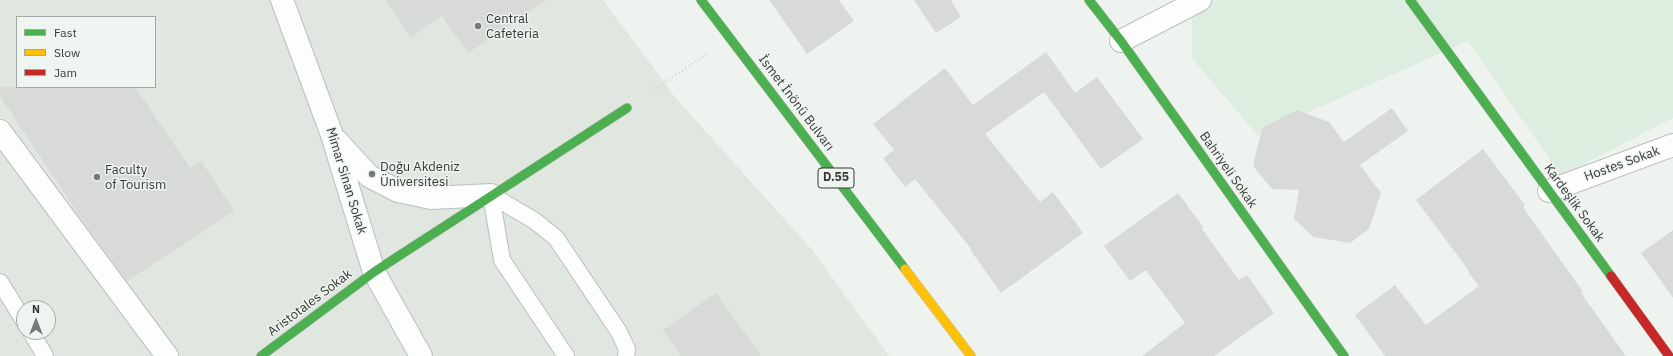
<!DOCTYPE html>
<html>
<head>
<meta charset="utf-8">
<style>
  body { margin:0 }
  #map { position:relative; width:1673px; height:356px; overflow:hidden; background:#eff3f0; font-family:"IBM Plex Sans",sans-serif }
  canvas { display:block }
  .legend { position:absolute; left:16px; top:16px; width:140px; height:72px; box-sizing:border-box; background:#eef4ef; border:1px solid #a5a9a5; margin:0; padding:5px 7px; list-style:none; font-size:12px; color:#373937 }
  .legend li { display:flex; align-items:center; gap:8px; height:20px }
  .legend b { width:20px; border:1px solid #a5a9a5 }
  .north { position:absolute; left:16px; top:300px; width:40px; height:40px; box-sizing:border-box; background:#eef4ef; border:1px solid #a5a9a5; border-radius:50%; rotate:0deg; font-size:11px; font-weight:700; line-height:16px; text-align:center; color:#373937 }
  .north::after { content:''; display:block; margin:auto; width:14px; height:18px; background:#777a78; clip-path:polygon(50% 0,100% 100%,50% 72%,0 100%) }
</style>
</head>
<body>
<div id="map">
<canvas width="1673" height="356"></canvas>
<ul class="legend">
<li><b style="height:5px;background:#4caf50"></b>Fast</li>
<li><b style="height:5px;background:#ffc107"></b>Slow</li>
<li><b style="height:5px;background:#c62828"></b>Jam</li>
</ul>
<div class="north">N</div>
</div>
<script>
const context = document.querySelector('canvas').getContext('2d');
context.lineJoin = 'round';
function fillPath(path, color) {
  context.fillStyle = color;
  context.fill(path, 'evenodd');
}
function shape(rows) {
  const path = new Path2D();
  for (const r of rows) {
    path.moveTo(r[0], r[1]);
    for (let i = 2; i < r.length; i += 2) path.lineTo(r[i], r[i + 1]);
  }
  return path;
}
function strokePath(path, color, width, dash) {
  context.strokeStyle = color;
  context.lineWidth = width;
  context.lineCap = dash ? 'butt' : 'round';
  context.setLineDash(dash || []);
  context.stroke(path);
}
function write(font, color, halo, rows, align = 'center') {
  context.font = font + ' "IBM Plex Sans",sans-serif';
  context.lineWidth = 3;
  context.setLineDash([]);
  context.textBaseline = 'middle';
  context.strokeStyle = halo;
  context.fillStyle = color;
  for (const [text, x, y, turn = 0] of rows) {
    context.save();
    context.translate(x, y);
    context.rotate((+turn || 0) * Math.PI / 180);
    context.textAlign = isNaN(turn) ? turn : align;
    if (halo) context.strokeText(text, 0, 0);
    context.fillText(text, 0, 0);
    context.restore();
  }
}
const built = shape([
  [0,0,603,0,675,97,813,251,889,356,0,356],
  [17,17,155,17,155,87,17,87],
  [24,308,48,308,48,332,24,332]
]);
const green = shape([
  [1192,0,1673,0,1673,118,1561,176,1468,41,1257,135,1192,58]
]);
const building = shape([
  [386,0,546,0,468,53,442,16,411,37],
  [769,0,839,0,854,21,807,54],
  [914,0,951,0,961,17,936,33],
  [1046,52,1075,93,1097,77,1143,139,1101,169,1044,92,985,134,1040,202,1053,192,1083,233,1001,293,971,251,972,250,915,179,905,187,883,158,894,150,873,124,945,68,973,105],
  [0,87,135,87,190,168,201,161,234,211,127,281,87,227,0,96],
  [1392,108,1408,131,1360,165,1381,193,1369,229,1350,243,1313,237,1294,219,1299,190,1272,189,1253,166,1262,128,1297,110,1329,122,1344,142],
  [1483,149,1525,205,1523,207,1583,292,1581,293,1626,356,1385,356,1355,315,1395,285,1426,325,1479,286,1468,272,1469,271,1416,200],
  [1178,193,1204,228,1202,229,1239,280,1247,275,1274,313,1214,356,1142,356,1185,323,1146,270,1130,281,1104,246],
  [1673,230,1673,298,1641,253],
  [716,293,761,356,681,356,663,330]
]);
const path = shape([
  [649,93,707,54]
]);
const lane = shape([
  [0,282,24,321],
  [31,332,45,356],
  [566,356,502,260,491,195,535,221,556,238,619,332,627,349,626,356]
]);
const street = shape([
  [282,0,332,135,374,272,421,356],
  [1121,41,1200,0],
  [0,131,167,356],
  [337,141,369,176,398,191,431,198,491,195],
  [1549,191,1673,145]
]);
const fast = shape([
  [701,0,905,269],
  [1089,0,1121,41,1344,356],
  [1410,0,1611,276],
  [261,356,374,272,627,108]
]);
const slow = shape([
  [905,269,971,356]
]);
const jam = shape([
  [1611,276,1669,356]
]);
const markers = [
  [478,26,4,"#777a78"],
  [372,174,4,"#777a78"],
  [97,177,4,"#777a78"]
];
const shields = [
  [836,178,36]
];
const shieldNames = [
  ["D.55",836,178]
];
const poiNames = [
  ["Central",486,19],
  ["Cafeteria",486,34],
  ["Doğu Akdeniz",380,167],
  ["Üniversitesi",380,182],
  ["Faculty",105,170],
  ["of Tourism",105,185]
];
const streetNames = [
  ["İsmet İnönü Bulvarı",796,103,53],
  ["Hostes Sokak",1622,164,-20],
  ["Bahriyeli Sokak",1228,170,55],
  ["Mimar Sinan Sokak",346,181,73],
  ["Kardeşlik Sokak",1574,203,54],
  ["Aristotales Sokak",310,303,-37]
];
fillPath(built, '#dfe7e0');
fillPath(green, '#ddede0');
fillPath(building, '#d7dad7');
strokePath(lane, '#bbbebc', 18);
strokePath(street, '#bbbebc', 24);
strokePath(fast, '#bbbebc', 10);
strokePath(slow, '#bbbebc', 10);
strokePath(jam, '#bbbebc', 10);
strokePath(path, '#d1d3d1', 2.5, [1, 3]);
strokePath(lane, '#fdfdfd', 16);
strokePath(street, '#fdfdfd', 22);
strokePath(fast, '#4caf50', 9);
strokePath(slow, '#ffc107', 9);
strokePath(jam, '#c62828', 9);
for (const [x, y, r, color] of markers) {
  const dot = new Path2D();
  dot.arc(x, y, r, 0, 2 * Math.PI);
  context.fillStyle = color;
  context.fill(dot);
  strokePath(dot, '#eef4ef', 1.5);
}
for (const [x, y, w] of shields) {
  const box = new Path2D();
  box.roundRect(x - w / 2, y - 10, w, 20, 3);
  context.fillStyle = '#eef4ef';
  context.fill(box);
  strokePath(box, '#373937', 1);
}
write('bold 12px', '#373937', null, shieldNames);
write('13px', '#373937', '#eef4ef', poiNames, 'left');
write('13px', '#373937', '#eef4ef', streetNames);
</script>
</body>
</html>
